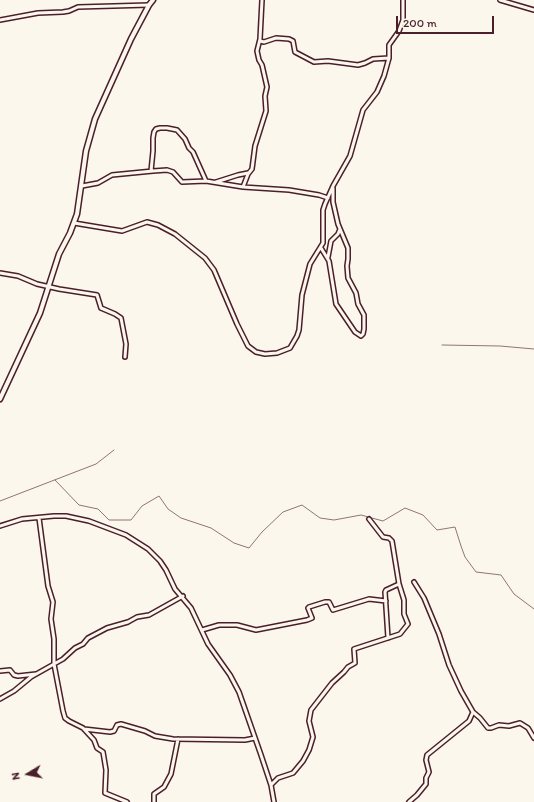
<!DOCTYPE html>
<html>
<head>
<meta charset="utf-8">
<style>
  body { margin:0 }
  #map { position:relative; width:534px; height:802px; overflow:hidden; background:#fbf7ec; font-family:Itim,sans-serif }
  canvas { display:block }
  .north { position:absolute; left:8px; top:754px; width:40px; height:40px; -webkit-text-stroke:3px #fbf7ec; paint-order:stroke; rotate:260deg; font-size:11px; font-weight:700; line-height:16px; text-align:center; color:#4a1f2b }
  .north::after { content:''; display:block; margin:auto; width:14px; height:18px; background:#4a1f2b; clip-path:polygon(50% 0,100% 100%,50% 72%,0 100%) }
  .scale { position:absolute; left:396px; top:16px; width:98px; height:18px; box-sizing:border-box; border:2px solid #4a1f2b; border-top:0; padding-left:5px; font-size:12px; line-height:14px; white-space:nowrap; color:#4a1f2b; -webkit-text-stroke:3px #fbf7ec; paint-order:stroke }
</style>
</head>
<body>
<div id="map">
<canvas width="534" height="802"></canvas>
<div class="north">N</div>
<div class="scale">200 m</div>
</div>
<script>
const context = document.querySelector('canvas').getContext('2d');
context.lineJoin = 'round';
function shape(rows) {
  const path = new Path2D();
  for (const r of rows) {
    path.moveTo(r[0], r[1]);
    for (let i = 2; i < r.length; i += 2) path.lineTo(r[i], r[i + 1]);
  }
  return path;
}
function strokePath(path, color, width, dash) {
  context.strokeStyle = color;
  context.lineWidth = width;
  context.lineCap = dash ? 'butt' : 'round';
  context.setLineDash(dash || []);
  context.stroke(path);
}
const stream = shape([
  [442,345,500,346,534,349],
  [55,480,79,505,98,509,109,520,131,520,142,506,159,496,168,509,181,518,211,528,234,543,249,548,262,532,283,512,302,505,320,518,334,520,361,515,383,521,405,508,423,515,437,530,455,527,461,546,465,557,476,572,501,575,514,594,534,609],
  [0,501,96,464,114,450]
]);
const minor = shape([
  [500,0,534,10],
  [0,20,38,13,63,12,69,11,78,7,149,5],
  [260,41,264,42,276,38,289,39,293,41,295,52,314,62,328,61,358,65,365,63,373,59,389,58],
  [151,171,153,151,153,138,154,132,156,129,160,128,167,128,177,130,185,139,189,148,193,152,206,181],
  [216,182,238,175,248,173],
  [82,186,98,183,112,175,153,171,167,170,173,172,182,182,206,181,243,187,289,190,319,195,328,198],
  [243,187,248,174,252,169,255,146,266,111,265,96,267,87,262,65,259,60,257,51,260,39,262,0],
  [74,223,122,231,147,222,158,225,175,234,205,258,214,270,237,324,248,346,256,352,265,354,277,353,290,348,297,336,299,330,302,295,310,264,323,243,323,210,325,204,333,186,350,156,363,110,377,92,384,76,389,58,389,45,399,31,403,20,403,0],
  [321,248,329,261,336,304,355,332,361,336,363,334,364,329,364,315,358,304,356,293,348,278,347,266,348,259,348,248,338,224,333,202,333,188],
  [328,257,331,241,338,234,340,229],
  [0,273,18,276,37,284,59,289,97,295,101,308,115,314,121,318,126,344,125,357],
  [39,518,48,586,53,602,51,619,54,639,54,664,63,711,65,718,69,721,83,728,94,740,97,748,103,752,106,770,105,793,127,802],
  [0,526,22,519,54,516,66,516,89,521,126,535,148,549,160,561,166,570,175,589,191,608,208,644,230,675,239,692,261,755,271,785,274,802],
  [414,582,424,598,439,634,449,665,461,691,473,712,480,718,488,728,491,728,499,725,509,726,520,723,528,728,534,738],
  [202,630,219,625,237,625,256,630,307,620,312,618,308,608,309,607,325,602,329,602,333,610,369,599,386,601],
  [388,638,385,592,386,590,399,584],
  [0,671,10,670,14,675,18,676,36,674],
  [0,699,14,691,31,677,63,659,75,648,83,644,88,638,107,628,128,622,137,617,149,615,183,596],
  [84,729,110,732,114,731,117,725,121,724,145,731,155,736,173,739,245,740,255,738],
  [271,785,278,778,293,773,303,761,309,750,313,737,309,721,311,710,332,683,344,672,348,667,355,663,354,649,400,634,408,624,404,614,404,600,399,584,392,541,389,538,383,537,369,519],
  [154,802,154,794,164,787,171,774,178,739],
  [409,802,417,795,426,784,426,778,429,772,426,760,427,755,469,721,473,712]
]);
const tertiary = shape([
  [0,399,40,313,59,254,70,233,77,214,86,151,95,119,131,39,149,5,153,0]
]);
strokePath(stream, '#907477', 1);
strokePath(minor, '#4a1f2b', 6);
strokePath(tertiary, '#4a1f2b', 7);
strokePath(minor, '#fbf7ec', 3);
strokePath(tertiary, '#fbf7ec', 4);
</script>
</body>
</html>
